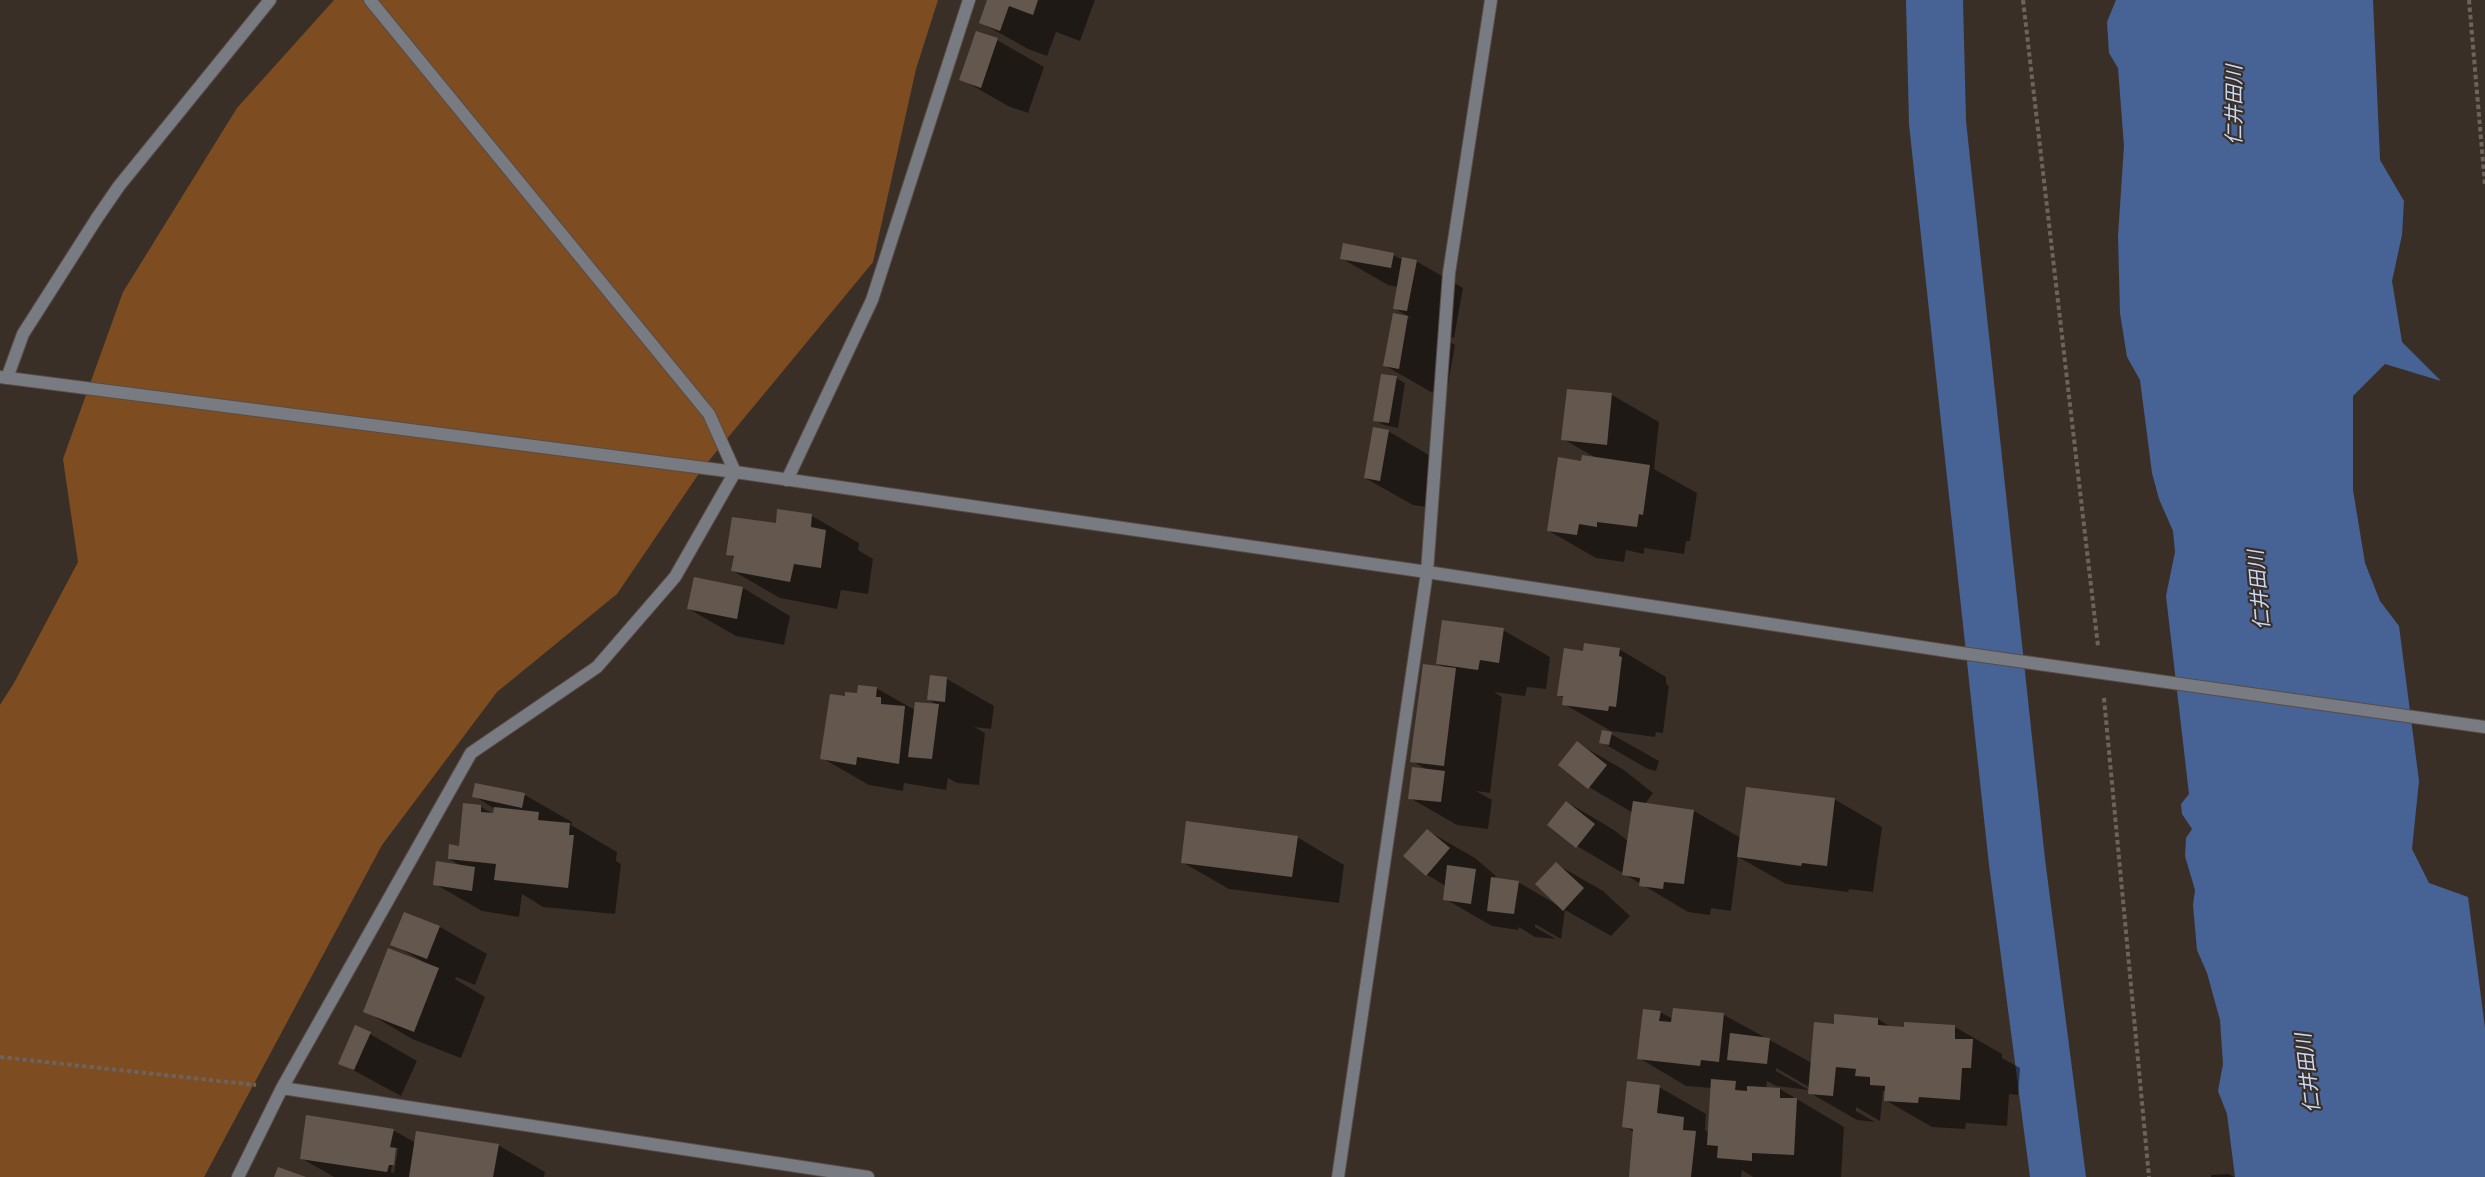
<!DOCTYPE html>
<html>
<head>
<meta charset="utf-8">
<style>
  body { margin:0 }
  canvas { display:block; background:#3a2f27 }
</style>
</head>
<body>
<canvas width="2485" height="1177"></canvas>
<script>
const context = document.querySelector('canvas').getContext('2d');
context.lineJoin = 'round';
function fillPath(path, color) {
  context.fillStyle = color;
  context.fill(path, 'evenodd');
}
function shape(rows) {
  const path = new Path2D();
  for (const r of rows) {
    path.moveTo(r[0], r[1]);
    for (let i = 2; i < r.length; i += 2) path.lineTo(r[i], r[i + 1]);
  }
  return path;
}
function strokePath(path, color, width, dash) {
  context.strokeStyle = color;
  context.lineWidth = width;
  context.lineCap = dash ? 'butt' : 'round';
  context.setLineDash(dash || []);
  context.stroke(path);
}
function write(font, color, halo, rows, align = 'center') {
  context.font = font + ' Lora,"Noto Sans JP",serif';
  context.lineWidth = 4.5;
  context.setLineDash([]);
  context.textBaseline = 'middle';
  context.strokeStyle = halo;
  context.fillStyle = color;
  for (const [text, x, y, turn = 0] of rows) {
    context.save();
    context.translate(x, y);
    context.rotate((+turn || 0) * Math.PI / 180);
    context.textAlign = isNaN(turn) ? turn : align;
    if (halo) context.strokeText(text, 0, 0);
    context.fillText(text, 0, 0);
    context.restore();
  }
}
const forest = shape([
  [334,0,938,0,916,69,873,262,702,469,617,594,497,692,382,845,204,1177,0,1177,0,705,14,683,78,562,63,459,123,292,237,108]
]);
const water = shape([
  [1906,0,1963,0,1966,121,2045,859,2086,1177,2030,1177,1989,865,1937,385,1909,124],
  [2116,0,2373,0,2380,160,2404,201,2402,235,2392,281,2402,342,2441,381,2385,364,2353,396,2353,490,2365,563,2380,601,2399,626,2419,781,2412,849,2429,883,2468,897,2485,1028,2485,1177,2235,1177,2227,1114,2218,1091,2223,1064,2220,1020,2207,973,2197,950,2193,905,2195,890,2185,856,2186,838,2192,829,2182,814,2181,804,2189,794,2166,596,2175,552,2173,531,2159,499,2152,473,2140,380,2127,357,2120,313,2118,236,2124,146,2118,68,2109,53,2107,22]
]);
const shadow = shape([
  [989,0,1095,0,1080,41,1056,32,1047,56,1028,49,980,22],
  [977,32,997,40,1044,67,1028,113,1008,106,961,79],
  [1393,255,1403,260,1416,261,1463,288,1454,338,1439,335,1455,345,1446,395,1431,392,1384,365,1394,315,1411,318,1394,308,1398,287,1388,285,1341,258],
  [1396,378,1405,383,1398,428,1384,425,1375,420],
  [1568,390,1612,395,1659,422,1654,469,1697,493,1690,541,1686,541,1684,554,1644,548,1644,554,1626,550,1624,562,1596,558,1549,531,1582,462,1596,458,1563,439],
  [1388,431,1436,459,1427,507,1413,505,1365,478],
  [812,516,859,543,858,550,873,559,868,594,841,590,837,609,780,598,733,571,735,558,728,554,777,525],
  [743,588,790,616,784,645,736,636,689,609],
  [1503,630,1550,657,1546,689,1527,687,1525,696,1494,692,1502,697,1490,793,1476,791,1492,800,1488,829,1457,825,1410,798,1429,771,1412,761,1447,669,1438,664],
  [1619,649,1666,677,1666,684,1669,686,1663,733,1656,732,1655,737,1611,731,1564,704,1564,698,1559,695,1584,652],
  [947,679,994,706,991,729,974,727,985,733,979,785,957,783,948,778,946,790,904,783,903,791,869,785,822,758,846,697,876,688,915,710,916,703,940,706,929,700],
  [1611,734,1659,761,1656,771,1648,769,1601,742],
  [1577,743,1624,770,1653,793,1645,804,1694,811,1741,838,1834,799,1882,827,1873,892,1849,889,1848,892,1786,884,1738,857,1731,911,1711,908,1710,915,1688,912,1577,846,1567,802,1614,830,1629,842,1633,813,1589,787],
  [476,785,525,795,572,822,571,825,617,852,616,861,621,864,615,914,543,907,522,894,519,917,482,911,435,884,463,867,449,859,460,847,481,807,495,815,495,809,474,796],
  [1428,831,1475,858,1496,876,1494,879,1518,882,1559,906,1556,864,1603,891,1630,916,1611,936,1565,910,1561,939,1535,924,1535,927,1556,939,1535,937,1519,927,1518,930,1492,926,1445,899,1446,886,1427,875],
  [1297,837,1344,865,1339,903,1229,889,1182,862],
  [404,914,440,927,487,954,475,985,456,977,455,979,485,997,461,1058,412,1039,365,1011,424,962,392,944],
  [1660,1012,1673,1019,1724,1015,1812,1063,1835,1025,1836,1016,1878,1019,1892,1028,1955,1027,2002,1054,2002,1058,2020,1068,2018,1095,2009,1094,2007,1126,1966,1123,1965,1129,1932,1127,1885,1100,1886,1091,1883,1091,1880,1121,1856,1107,1856,1111,1875,1122,1857,1120,1810,1093,1816,1091,1776,1068,1776,1071,1809,1090,1776,1086,1767,1081,1766,1089,1780,1089,1844,1127,1841,1177,1753,1177,1742,1170,1741,1177,1630,1177,1635,1133,1624,1126,1659,1087,1706,1114,1705,1130,1709,1133,1712,1088,1686,1086,1639,1058],
  [370,1034,417,1061,401,1096,340,1063],
  [393,1130,416,1143,498,1145,545,1172,544,1177,334,1177,301,1158],
  [395,1148,398,1148,394,1173,391,1172],
  [2229,1174,2234,1177,2211,1177,2211,1175]
]);
const building = shape([
  [987,0,1038,0,1033,15,1009,6,1000,31,979,23],
  [976,31,998,38,981,88,959,80],
  [1343,243,1394,253,1391,268,1340,259],
  [1402,257,1417,260,1407,311,1393,309],
  [1393,313,1408,316,1399,369,1383,366],
  [1381,374,1397,376,1389,423,1373,421],
  [1567,389,1612,393,1607,445,1561,440],
  [1373,427,1389,430,1380,481,1364,478],
  [1582,455,1650,465,1643,515,1639,514,1637,527,1597,522,1597,527,1579,524,1577,535,1547,531,1558,457,1581,461],
  [777,509,812,514,811,527,826,530,821,568,794,564,790,582,731,571,734,556,726,555,732,517,776,523],
  [694,577,743,587,737,619,687,609],
  [1442,620,1504,628,1499,663,1480,660,1478,670,1436,664],
  [1584,643,1620,648,1619,656,1622,657,1616,707,1609,706,1608,711,1562,705,1563,696,1557,696,1564,648,1583,651],
  [1423,664,1456,668,1444,766,1410,762],
  [930,675,947,677,945,702,927,700],
  [858,685,877,687,876,697,881,697,881,704,905,706,899,764,857,757,856,765,820,759,830,694,845,696,845,692,857,693],
  [915,702,939,704,932,759,908,757],
  [1602,730,1612,732,1609,745,1599,743],
  [1577,741,1607,765,1588,789,1558,765],
  [1412,767,1445,771,1441,802,1408,799],
  [475,783,525,793,522,808,472,797],
  [1746,787,1835,798,1827,866,1802,863,1801,866,1737,857],
  [1566,801,1595,824,1576,848,1547,825],
  [1633,801,1694,810,1684,884,1664,882,1663,889,1639,886,1640,878,1622,875],
  [463,803,481,805,481,812,493,813,494,807,539,812,538,820,570,823,569,835,574,835,568,888,494,880,496,864,448,859,449,844,459,846],
  [1186,821,1298,836,1292,877,1181,863],
  [1427,829,1450,848,1426,876,1403,856],
  [436,861,475,867,472,891,433,885],
  [1556,862,1584,888,1563,911,1535,884],
  [1447,865,1476,869,1471,904,1443,900],
  [1491,877,1519,881,1514,914,1487,911],
  [404,912,440,926,427,959,390,945],
  [388,948,439,968,414,1032,363,1012],
  [1673,1008,1724,1013,1719,1062,1701,1060,1700,1066,1637,1059,1643,1009,1661,1011,1659,1021,1671,1022],
  [1834,1014,1878,1018,1878,1025,1904,1027,1904,1022,1955,1025,1955,1039,1973,1039,1971,1068,1962,1068,1960,1100,1919,1097,1918,1103,1884,1101,1885,1086,1870,1085,1870,1077,1855,1076,1856,1069,1836,1067,1833,1096,1808,1094,1814,1022,1834,1024],
  [355,1025,371,1032,354,1070,338,1064],
  [1730,1033,1770,1038,1767,1064,1727,1060],
  [1711,1079,1736,1081,1735,1090,1747,1091,1747,1086,1780,1088,1780,1098,1797,1098,1794,1155,1752,1153,1752,1161,1717,1158,1718,1146,1707,1145],
  [1627,1081,1660,1085,1657,1113,1684,1117,1683,1130,1696,1131,1691,1177,1629,1177,1633,1129,1622,1127],
  [306,1115,394,1129,390,1147,396,1148,394,1165,389,1165,387,1172,300,1159],
  [416,1131,499,1144,493,1177,409,1177],
  [278,1167,306,1177,274,1177]
]);
const path = shape([
  [2023,0,2098,646],
  [2469,0,2485,185],
  [2104,698,2149,1177],
  [0,1057,256,1085]
]);
const minor = shape([
  [7,378,23,334,97,218,119,186,270,0],
  [787,480,872,300,969,0],
  [282,1088,868,1177],
  [238,1177,282,1088,471,753,597,667,675,577,735,472,709,414,370,0],
  [1338,1177,1427,572,1449,273,1491,0]
]);
const tertiary = shape([
  [0,377,735,472,1427,572,1954,652,2485,727]
]);
const waterNames = [
  ["仁井田川",2235,105,-90],
  ["仁井田川",2260,590,-95],
  ["仁井田川",2309,1073,-97]
];
fillPath(forest, '#7d4c20');
fillPath(water, '#476295');
fillPath(shadow, '#0007');
fillPath(building, '#63574e');
strokePath(minor, '#584d46', 14);
strokePath(tertiary, '#584d46', 14);
strokePath(path, '#6d635c', 4, [4.5, 3]);
strokePath(minor, '#787b81', 12);
strokePath(tertiary, '#787b81', 12);
write('italic 20px', '#c8d9f8', '#3a2f27', waterNames);
</script>
</body>
</html>
